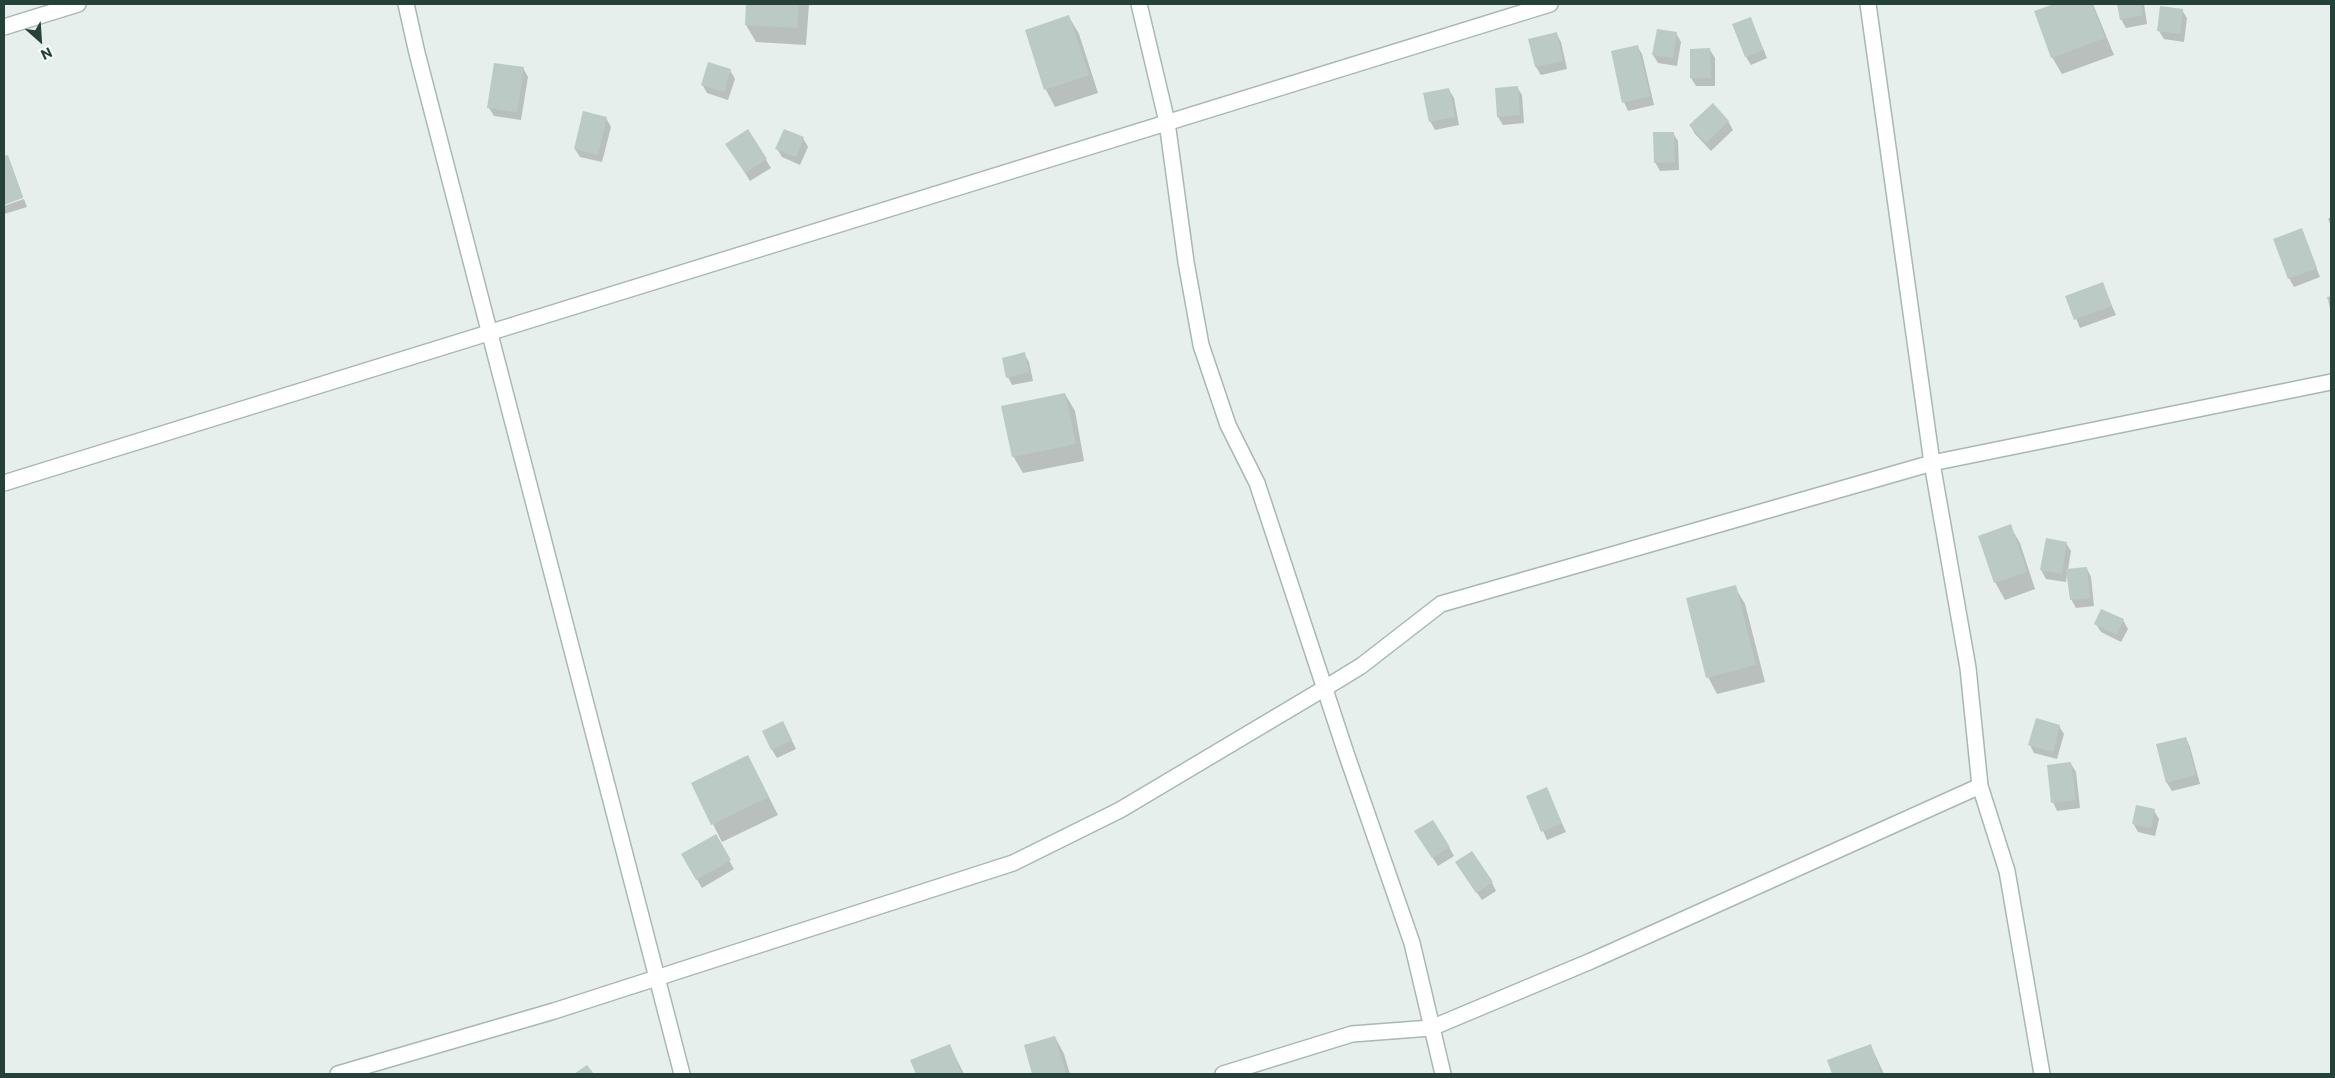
<!DOCTYPE html>
<html>
<head>
<meta charset="utf-8">
<style>
  body { margin:0 }
  #map { position:relative; width:2335px; height:1078px; overflow:hidden; background:#e6efeb; font-family:Commissioner,sans-serif }
  canvas { display:block }
  .frame { position:absolute; inset:0; border:5px solid #24423a; pointer-events:none }
  .north { position:absolute; left:15px; top:15px; width:50px; height:50px; -webkit-text-stroke:4px #f7fbf9; paint-order:stroke; rotate:154deg; font-size:14px; font-weight:700; line-height:20px; text-align:center; color:#24423a }
  .north::after { content:''; display:block; margin:auto; width:18px; height:22px; background:#24423a; clip-path:polygon(50% 0,100% 100%,50% 72%,0 100%) }
</style>
</head>
<body>
<div id="map">
<canvas width="2335" height="1078"></canvas>
<div class="frame"></div>
<div class="north">N</div>
</div>
<script>
const context = document.querySelector('canvas').getContext('2d');
context.lineJoin = 'round';
function fillPath(path, color) {
  context.fillStyle = color;
  context.fill(path, 'evenodd');
}
function shape(rows) {
  const path = new Path2D();
  for (const r of rows) {
    path.moveTo(r[0], r[1]);
    for (let i = 2; i < r.length; i += 2) path.lineTo(r[i], r[i + 1]);
  }
  return path;
}
function strokePath(path, color, width, dash) {
  context.strokeStyle = color;
  context.lineWidth = width;
  context.lineCap = dash ? 'butt' : 'round';
  context.setLineDash(dash || []);
  context.stroke(path);
}
const shadow = shape([
  [747,4,809,4,806,45,756,42,746,25],
  [2058,4,2093,4,2114,55,2062,74,2052,57,2035,12],
  [2118,4,2144,4,2147,24,2126,28,2121,19],
  [2182,10,2187,18,2184,42,2164,39,2159,31],
  [1069,17,1079,34,1098,93,1055,107,1046,90,1027,31],
  [1751,19,1767,58,1751,65,1746,57],
  [1556,33,1561,42,1567,69,1541,75,1536,67,1530,40],
  [1676,33,1681,42,1677,66,1658,63,1653,55],
  [1637,46,1642,54,1654,105,1628,111,1624,102],
  [1691,50,1710,50,1715,58,1715,86,1696,86,1691,78],
  [523,68,528,77,521,120,494,116,489,108],
  [730,70,735,79,728,100,707,93,702,84],
  [1517,87,1522,95,1524,123,1503,125,1498,117],
  [1449,90,1454,98,1459,125,1435,130,1430,121],
  [606,118,611,127,602,162,580,157,575,149],
  [1728,121,1733,130,1711,151,1695,134,1690,125],
  [748,131,771,168,750,181,732,152],
  [1673,133,1678,141,1679,170,1660,171,1655,162],
  [803,138,808,147,800,165,782,157,777,149],
  [8,156,23,197,4,203,4,158],
  [24,199,27,207,4,214,4,206],
  [2331,217,2331,226,2328,219],
  [2301,230,2320,277,2294,287,2289,278],
  [2102,284,2116,315,2080,328,2067,297],
  [1024,354,1029,362,1033,381,1012,385,1008,377],
  [1065,394,1075,411,1084,461,1023,473,1013,456],
  [2010,526,2020,543,2035,589,2005,600,1995,582],
  [2066,543,2071,551,2068,570,2087,569,2091,577,2094,606,2076,608,2071,599,2067,574,2066,582,2046,579,2041,570],
  [1735,587,1745,604,1765,682,1717,694,1708,677],
  [2123,620,2128,629,2121,642,2101,632,2096,624],
  [783,722,796,749,777,758,772,750],
  [2059,726,2064,734,2057,759,2034,753,2030,745],
  [2186,738,2190,747,2200,784,2172,791,2167,783],
  [748,756,778,815,722,842,692,783],
  [2071,764,2076,772,2080,808,2057,811,2053,802],
  [1546,789,1566,832,1547,840,1528,797],
  [2154,811,2159,819,2155,836,2138,832,2133,823],
  [715,836,734,869,702,888,682,854],
  [1421,840,1449,847,1454,856,1438,866],
  [1462,871,1492,883,1496,891,1482,900],
  [1055,1037,1064,1054,1070,1074,1033,1074,1025,1046],
  [950,1046,964,1074,917,1074,912,1061],
  [1871,1046,1884,1074,1833,1074,1828,1060]
]);
const building = shape([
  [746,4,799,4,797,28,745,25],
  [2054,4,2092,4,2105,38,2051,58,2034,11],
  [2117,4,2141,4,2143,15,2120,20],
  [2160,6,2183,9,2180,34,2157,31],
  [1069,15,1089,75,1044,90,1025,30],
  [1751,17,1763,50,1745,57,1732,24],
  [1657,29,1677,32,1673,58,1652,55],
  [1557,32,1563,61,1535,67,1528,39],
  [1638,45,1650,96,1622,103,1611,51],
  [1710,48,1711,78,1690,78,1690,49],
  [708,62,731,69,724,92,701,85],
  [494,63,524,67,517,112,487,108],
  [1518,86,1520,115,1497,117,1495,88],
  [1449,88,1455,117,1429,122,1423,93],
  [1713,103,1729,121,1706,143,1689,125],
  [583,111,607,117,598,155,574,149],
  [748,129,767,159,745,173,725,144],
  [784,129,804,137,796,157,775,149],
  [1653,132,1674,132,1675,162,1654,163],
  [8,155,23,198,4,205,4,156],
  [2302,228,2317,268,2288,279,2273,239],
  [2103,282,2112,306,2074,320,2065,296],
  [2331,296,2331,312,2327,297],
  [1025,352,1029,372,1006,378,1002,358],
  [1065,393,1076,444,1012,457,1001,406],
  [2011,524,2027,572,1994,583,1978,536],
  [2046,538,2067,542,2062,574,2040,570],
  [2087,567,2090,598,2070,600,2066,569],
  [1736,585,1756,665,1706,678,1686,598],
  [2101,609,2124,619,2117,635,2094,624],
  [2036,718,2060,725,2053,752,2028,745],
  [783,721,792,740,771,750,762,731],
  [2186,737,2196,775,2166,783,2156,744],
  [748,755,769,797,711,825,691,783],
  [2071,762,2076,800,2051,803,2047,765],
  [1547,787,1562,823,1541,832,1526,796],
  [2136,805,2155,809,2151,828,2132,824],
  [1433,820,1450,847,1432,858,1414,831],
  [716,834,731,860,696,880,681,854],
  [1472,851,1493,882,1476,893,1455,862],
  [1055,1036,1066,1074,1032,1074,1024,1045],
  [950,1044,962,1074,916,1074,910,1060],
  [1871,1044,1881,1074,1832,1074,1827,1060],
  [587,1065,594,1074,574,1074]
]);
const minor = shape([
  [406,4,417,53,682,1074],
  [1139,4,1167,122,1186,262,1201,345,1228,425,1257,483,1346,753,1412,943,1443,1074],
  [1868,4,1932,463,1968,668,1980,786,2007,871,2042,1074],
  [4,27,78,4],
  [4,483,1550,4],
  [338,1074,554,1011,1013,863,1120,810,1325,688,1361,666,1441,604,1932,463,2331,382],
  [1223,1074,1352,1034,1431,1028,1591,961,1980,786]
]);
fillPath(shadow, '#0003');
fillPath(building, '#bbcac4');
strokePath(minor, '#a8b8b2', 18);
strokePath(minor, '#fff', 15);
</script>
</body>
</html>
